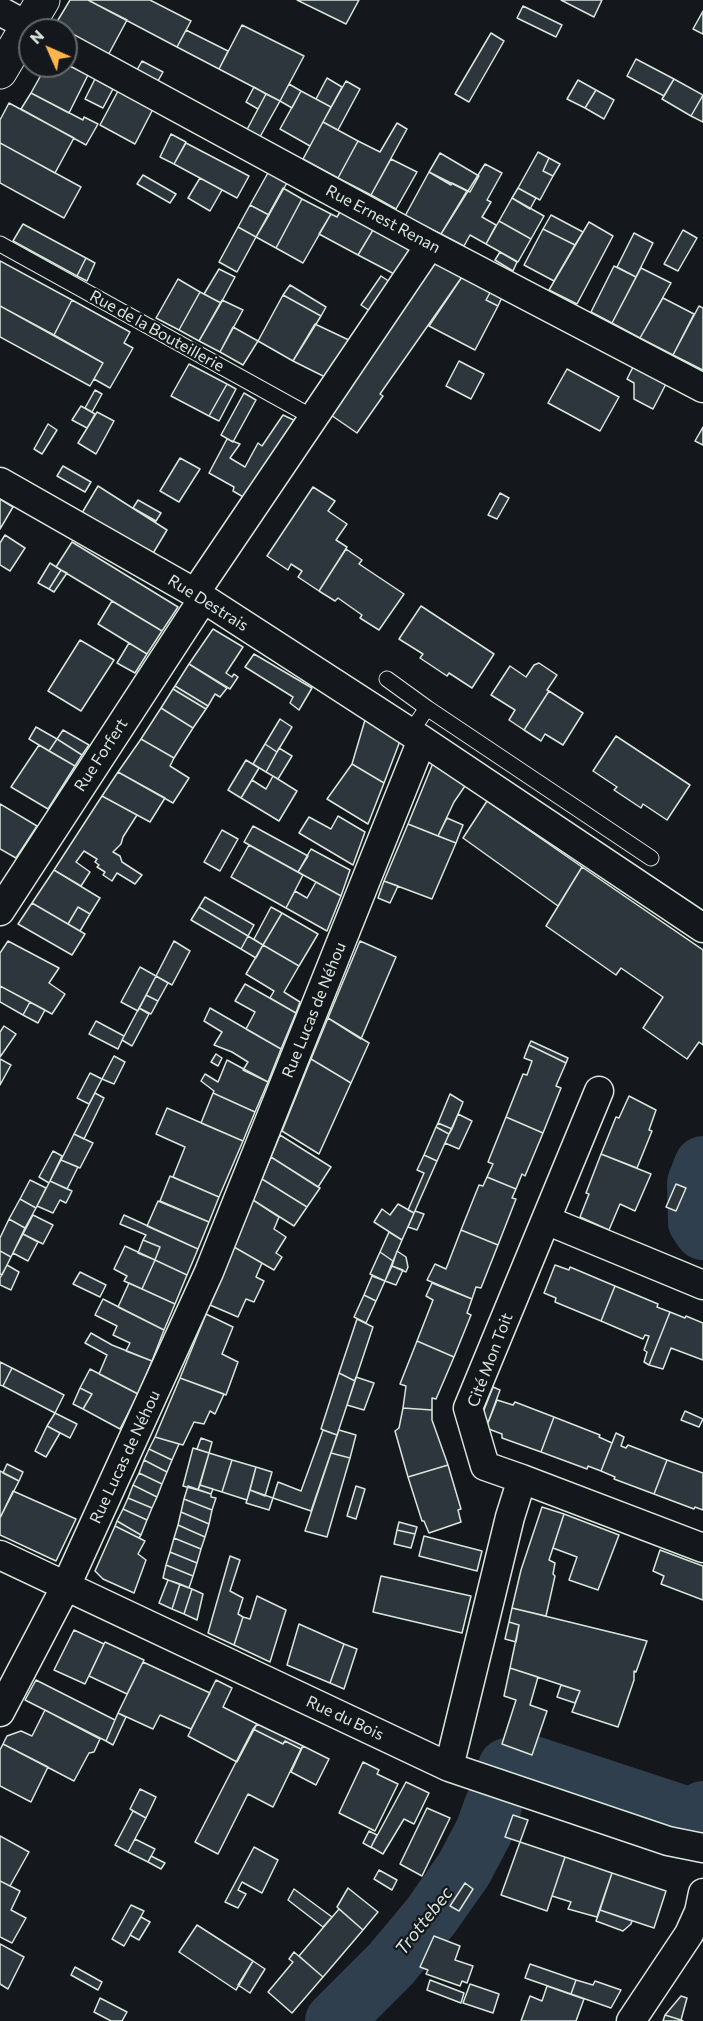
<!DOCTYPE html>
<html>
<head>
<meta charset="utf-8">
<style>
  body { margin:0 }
  #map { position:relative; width:703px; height:2021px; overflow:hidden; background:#14181c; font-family:Commissioner,sans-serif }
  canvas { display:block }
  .north { position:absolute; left:18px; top:18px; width:60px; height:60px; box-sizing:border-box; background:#14181c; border:2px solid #626a69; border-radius:50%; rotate:315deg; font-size:16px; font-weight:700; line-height:24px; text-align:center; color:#d8e6dc }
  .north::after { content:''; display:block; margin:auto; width:21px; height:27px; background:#ffb74d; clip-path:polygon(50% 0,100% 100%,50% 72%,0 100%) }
</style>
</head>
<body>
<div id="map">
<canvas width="703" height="2021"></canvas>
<div class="north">N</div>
</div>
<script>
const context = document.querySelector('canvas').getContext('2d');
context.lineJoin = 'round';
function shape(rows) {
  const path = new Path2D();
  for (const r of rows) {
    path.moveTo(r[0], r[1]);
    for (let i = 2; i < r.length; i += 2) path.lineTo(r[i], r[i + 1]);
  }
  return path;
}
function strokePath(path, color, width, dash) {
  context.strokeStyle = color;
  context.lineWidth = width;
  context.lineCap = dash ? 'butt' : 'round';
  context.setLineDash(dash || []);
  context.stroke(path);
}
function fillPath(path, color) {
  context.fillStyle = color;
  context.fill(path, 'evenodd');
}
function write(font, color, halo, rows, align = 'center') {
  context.font = font + ' Commissioner,sans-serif';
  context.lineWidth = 4.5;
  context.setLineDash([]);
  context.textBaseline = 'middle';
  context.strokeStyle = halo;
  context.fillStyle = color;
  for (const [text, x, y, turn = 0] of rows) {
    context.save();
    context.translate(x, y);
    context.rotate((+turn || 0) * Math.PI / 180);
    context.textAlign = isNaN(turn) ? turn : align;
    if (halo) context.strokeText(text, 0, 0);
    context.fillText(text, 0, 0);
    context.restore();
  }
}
const river = shape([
  [703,1165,696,1183,697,1222,703,1231],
  [507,1767,527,1763,691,1817,703,1810],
  [334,2021,391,1964,431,1916,464,1869,484,1831,493,1806]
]);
const building = shape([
  [70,0,88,0,127,20,105,61,66,40,66,30,52,30,70,0],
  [88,0,150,0,191,21,177,47,88,0],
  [297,0,359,0,346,24,297,0],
  [561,0,602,0,594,17,561,0],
  [523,6,562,25,556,37,517,18,523,6],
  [703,11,703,34,693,29,703,11],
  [242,25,304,56,280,101,219,69,242,25],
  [186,30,228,51,219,69,177,47,186,30],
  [491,33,504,41,469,102,455,94,491,33],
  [636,59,674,79,664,96,627,76,636,59],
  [142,61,163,72,154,88,133,77,142,61],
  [66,64,88,75,69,113,31,93,46,66,66,66,66,64],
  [327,78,342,87,331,107,316,99,327,78],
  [95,79,113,89,103,108,85,99,95,79],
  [674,79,703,95,691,116,662,99,674,79],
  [578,80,596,90,585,108,567,99,578,80],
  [346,81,360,89,338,130,323,122,346,81],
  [289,84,301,91,292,108,280,101,289,84],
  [254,87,266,94,258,109,246,102,254,87],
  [596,90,614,100,604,119,585,108,596,90],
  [118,91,153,109,135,144,100,125,118,91],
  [301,91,331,107,310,146,280,129,301,91],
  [31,93,83,120,84,117,98,124,86,145,21,109,31,93],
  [266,94,280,101,256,144,243,137,266,94],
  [703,95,703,122,691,116,703,95],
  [9,103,74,138,55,173,0,143,0,120,9,103],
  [323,122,358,141,338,178,303,159,323,122],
  [397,123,407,129,371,195,338,178,358,141,380,152,397,123],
  [171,134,186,142,174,164,160,157,171,134],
  [0,143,81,187,64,218,0,183,0,143],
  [186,143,249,176,237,198,174,164,186,143],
  [538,152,549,158,543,171,553,176,540,200,518,188,538,152],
  [440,153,479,176,470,192,452,183,451,185,429,172,440,153],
  [549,158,560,164,553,176,543,171,549,158],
  [391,159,417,172,396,209,371,195,391,159],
  [485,164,502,173,487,200,491,202,482,217,496,225,486,244,470,235,464,246,441,234,485,164],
  [269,171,288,181,269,215,250,205,269,171],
  [429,172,467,191,441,234,405,216,429,172],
  [143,175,176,194,170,203,137,184,143,175],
  [200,178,222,190,210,211,188,198,200,178],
  [283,188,302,199,276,248,256,237,283,188],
  [518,188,536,198,530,209,512,198,518,188],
  [512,198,544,216,531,239,499,221,512,198],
  [302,199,331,214,303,263,276,248,302,199],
  [250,205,269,215,256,237,238,227,250,205],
  [340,212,373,230,358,255,319,234,331,214,337,217,340,212],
  [551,215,583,232,575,245,543,229,551,215],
  [499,221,531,239,518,262,486,244,499,221],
  [589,222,613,236,577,304,549,290,589,222],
  [23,224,86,258,77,276,13,241,23,224],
  [238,227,256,237,237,272,219,262,238,227],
  [543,229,575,245,554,281,524,265,543,229],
  [373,230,415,252,398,276,358,255,373,230],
  [683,230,697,238,678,271,664,264,683,230],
  [634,233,653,243,636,277,617,267,634,233],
  [500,252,517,262,513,271,495,260,500,252],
  [86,258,95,263,87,281,77,276,86,258],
  [435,259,464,274,380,394,383,396,357,433,328,413,435,259],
  [0,261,72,300,54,335,0,306,0,261],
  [614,266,636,277,612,323,591,312,614,266],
  [641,268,671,283,640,338,612,323,641,268],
  [219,269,235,277,221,303,204,294,219,269],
  [464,274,492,289,486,300,498,306,475,350,429,326,464,274],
  [381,276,393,284,373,313,361,305,381,276],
  [178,279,200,292,179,330,156,318,178,279],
  [290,285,326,307,321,316,283,295,290,285],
  [492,289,503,295,498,306,486,300,492,289],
  [200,292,221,303,199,341,179,330,200,292],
  [283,295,321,316,293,361,258,341,283,295],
  [663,298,694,314,673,355,640,338,663,298],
  [72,300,130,332,124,343,133,348,110,388,94,379,103,363,54,335,72,300],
  [222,300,243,310,220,352,199,341,222,300],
  [0,306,103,363,90,386,0,337,0,306],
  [699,306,703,308,703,370,673,355,699,306],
  [315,324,353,342,327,378,293,361,315,324],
  [233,327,258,341,243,365,220,352,233,327],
  [459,361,484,374,471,399,446,386,459,361],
  [189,364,227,384,209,416,171,396,189,364],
  [634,365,667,382,653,409,634,399,634,383,627,379,634,365],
  [567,369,619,397,600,431,548,403,567,369],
  [227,384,236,389,219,421,209,416,227,384],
  [95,390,102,394,92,412,85,408,95,390],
  [244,393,256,400,233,442,221,435,244,393],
  [81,406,95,414,87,428,72,420,81,406],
  [97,412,114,421,96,454,78,443,97,412],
  [283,415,298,422,245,498,233,491,234,487,209,473,227,439,240,444,230,458,245,467,258,443,262,446,283,415],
  [48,424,57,430,42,454,34,449,48,424],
  [703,427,703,445,695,441,703,427],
  [180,458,200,469,179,502,160,491,180,458],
  [63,466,91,482,85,492,57,476,63,466],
  [98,486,167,530,149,560,79,518,98,486],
  [313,487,335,501,328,511,347,524,336,540,347,547,319,591,298,577,302,571,291,564,288,570,267,556,313,487],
  [500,493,509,498,497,519,488,515,500,493],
  [0,499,13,507,0,529,0,499],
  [138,500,161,513,156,521,133,508,138,500],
  [5,535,25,548,10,571,0,565,0,543,5,535],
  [72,542,178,607,162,631,56,567,72,542],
  [346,549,362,560,359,564,404,594,379,630,360,618,362,615,338,598,335,601,319,591,346,549],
  [50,563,61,570,49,589,38,583,50,563],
  [61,570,67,573,54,592,49,589,61,570],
  [112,601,162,631,147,654,98,624,112,601],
  [421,606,494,654,472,688,449,673,447,676,420,658,423,654,399,639,421,606],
  [213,629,243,647,226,673,232,677,234,674,238,677,230,689,189,664,213,629],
  [80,640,114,660,81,711,48,691,80,640],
  [129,643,147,654,135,673,117,663,129,643],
  [254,654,312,688,299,710,290,703,293,697,245,667,254,654],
  [539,663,557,675,547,690,549,691,524,730,509,720,515,710,491,695,510,666,526,677,534,665,539,663],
  [189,664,227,688,220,697,215,694,208,706,175,686,189,664],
  [175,686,208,706,206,709,173,689,175,686],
  [173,689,206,709,193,728,161,708,173,689],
  [549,691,583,713,563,745,545,734,541,741,524,730,549,691],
  [161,708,193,728,174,758,141,739,161,708],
  [280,719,292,727,277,752,265,744,280,719],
  [365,720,400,741,384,783,352,764,365,720],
  [36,727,57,739,49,751,29,739,36,727],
  [63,730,89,745,82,755,57,739,63,730],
  [616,736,690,785,667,820,643,804,641,808,614,790,617,787,593,771,616,736],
  [57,739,82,755,75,766,49,751,57,739],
  [141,739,174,758,170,766,189,778,173,803,118,772,141,739],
  [265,744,277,752,266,772,253,764,265,744],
  [39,745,75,766,48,809,11,787,39,745],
  [279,748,292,756,278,779,266,772,279,748],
  [246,760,259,768,241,798,228,790,246,760],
  [433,763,465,786,454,802,438,836,408,824,433,763],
  [352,764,384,783,368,824,327,799,352,764],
  [118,772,165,798,150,822,102,796,118,772],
  [273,776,297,791,279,821,241,798,252,780,266,789,273,776],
  [102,796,137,815,123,837,121,844,113,852,120,856,122,862,142,875,135,884,117,873,112,881,103,875,105,872,97,867,99,865,95,862,97,859,84,851,76,862,90,872,81,886,54,870,102,796],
  [487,801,582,867,558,906,463,838,487,801],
  [0,804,37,826,16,858,0,849,0,804],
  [338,816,365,832,353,865,299,833,309,817,331,829,338,816],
  [447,818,463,825,456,843,438,836,447,818],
  [408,824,456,843,432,899,384,881,408,824],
  [253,826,308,856,298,872,244,842,253,826],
  [222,830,238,839,220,871,204,862,222,830],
  [249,845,303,875,286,908,231,877,249,845],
  [311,849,350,870,341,896,298,872,311,849],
  [582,867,703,950,703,1045,699,1042,687,1059,643,1028,663,997,621,968,616,975,546,926,582,867],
  [54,870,100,898,90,914,78,907,68,924,32,903,54,870],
  [384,881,398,886,390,903,378,898,384,881],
  [316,882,341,896,327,931,286,908,295,891,307,898,316,882],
  [205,897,254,925,248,936,199,907,205,897],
  [32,903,85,934,72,955,18,924,32,903],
  [78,907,90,914,80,931,68,924,78,907],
  [199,907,248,936,241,949,191,920,199,907],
  [271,907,282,913,263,945,254,939,271,907],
  [282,913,318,934,299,966,263,945,282,913],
  [248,936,263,945,256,958,241,949,248,936],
  [8,941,59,968,49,983,65,994,52,1014,0,986,0,953,8,941],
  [174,941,190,951,172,985,156,976,174,941],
  [360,941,396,957,361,1039,328,1018,360,941],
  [263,945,299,966,284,992,300,1002,296,1013,270,998,274,991,246,974,263,945],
  [140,967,156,976,138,1011,121,1002,140,967],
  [156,976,168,983,158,1001,146,995,156,976],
  [245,984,296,1013,281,1049,246,1029,255,1012,235,1001,245,984],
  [0,986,30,1002,23,1015,0,1002,0,986],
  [146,995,158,1001,151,1014,139,1008,146,995],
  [30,1002,45,1010,38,1023,23,1015,30,1002],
  [139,1008,149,1014,132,1046,122,1040,139,1008],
  [210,1008,281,1049,268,1082,243,1070,248,1062,232,1052,214,1045,222,1032,204,1021,210,1008],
  [328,1018,369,1043,351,1083,311,1059,328,1018],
  [96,1021,124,1036,118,1049,89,1034,96,1021],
  [4,1026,16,1034,0,1057,0,1032,4,1026],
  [531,1041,568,1058,566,1063,529,1045,531,1041],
  [529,1045,566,1063,556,1086,561,1088,543,1133,506,1117,523,1074,527,1075,532,1061,524,1058,529,1045],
  [216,1054,222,1058,218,1066,211,1062,216,1054],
  [114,1056,125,1062,114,1084,102,1079,114,1056],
  [0,1059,11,1065,0,1085,0,1059],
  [311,1059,351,1083,319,1154,282,1131,311,1059],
  [227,1060,268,1082,255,1112,213,1093,214,1091,201,1081,205,1074,218,1082,227,1060],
  [90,1073,102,1079,89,1104,77,1098,90,1073],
  [95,1093,104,1098,84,1139,74,1134,95,1093],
  [213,1093,255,1112,243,1141,201,1123,213,1093],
  [450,1094,463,1102,452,1129,438,1123,450,1094],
  [629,1096,656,1110,649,1130,652,1131,637,1168,601,1154,616,1117,619,1118,629,1096],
  [167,1108,243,1141,219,1197,173,1177,185,1147,156,1134,167,1108],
  [458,1114,472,1121,459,1149,445,1143,458,1114],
  [506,1117,543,1133,525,1176,522,1174,516,1189,487,1177,493,1164,488,1162,506,1117],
  [438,1123,452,1129,449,1134,436,1127,438,1123],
  [436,1127,449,1134,437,1161,424,1155,436,1127],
  [74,1134,93,1143,80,1168,61,1160,74,1134],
  [280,1135,331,1167,318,1187,271,1157,280,1135],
  [53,1151,62,1156,49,1183,39,1177,53,1151],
  [601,1154,651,1174,635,1211,620,1204,609,1230,580,1217,589,1194,586,1193,601,1154],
  [424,1155,437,1161,414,1213,408,1210,424,1173,417,1170,424,1155],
  [271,1157,320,1188,307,1207,262,1179,271,1157],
  [61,1160,78,1167,67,1189,50,1181,61,1160],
  [170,1176,219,1197,209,1222,160,1201,170,1176],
  [487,1177,516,1189,512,1198,516,1199,498,1245,461,1230,479,1185,483,1186,487,1177],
  [262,1179,307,1207,294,1226,253,1200,262,1179],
  [30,1180,46,1188,36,1208,20,1199,30,1180],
  [50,1181,72,1191,66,1203,60,1200,53,1213,37,1206,50,1181],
  [676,1184,686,1188,676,1211,666,1207,676,1184],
  [20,1199,36,1208,25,1228,9,1219,20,1199],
  [253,1200,279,1217,274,1229,286,1237,276,1253,282,1257,274,1270,234,1247,253,1200],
  [158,1201,209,1222,198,1249,147,1226,158,1201],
  [398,1204,414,1213,402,1240,374,1222,382,1209,390,1215,398,1204],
  [415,1211,424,1214,417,1230,408,1227,415,1211],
  [33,1215,53,1225,43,1244,23,1234,33,1215],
  [124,1215,198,1249,187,1275,155,1260,160,1247,143,1240,146,1235,120,1224,124,1215],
  [9,1219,25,1228,11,1257,0,1251,0,1238,9,1219],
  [461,1230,498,1245,481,1288,476,1287,472,1299,427,1280,435,1264,446,1269,461,1230],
  [389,1232,402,1240,393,1261,380,1252,389,1232],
  [23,1234,38,1242,28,1261,13,1253,23,1234],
  [143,1240,160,1247,155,1260,138,1253,143,1240],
  [125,1246,155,1260,142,1289,124,1281,127,1276,114,1269,125,1246],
  [234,1247,262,1263,256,1277,264,1281,254,1302,246,1299,238,1317,210,1305,234,1247],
  [0,1251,11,1257,2,1275,0,1274,0,1251],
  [397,1251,406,1257,408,1267,406,1272,392,1266,397,1251],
  [380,1252,393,1261,385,1281,370,1274,380,1252],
  [155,1260,187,1275,175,1304,142,1289,155,1260],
  [7,1265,19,1272,11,1290,0,1285,0,1278,7,1265],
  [555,1265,569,1270,570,1267,615,1286,601,1321,555,1302,556,1298,544,1293,555,1265],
  [392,1266,403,1270,396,1285,385,1281,392,1266],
  [80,1272,106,1285,100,1297,73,1284,80,1272],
  [372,1276,385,1281,376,1301,364,1295,372,1276],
  [129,1283,175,1304,164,1330,118,1307,129,1283],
  [432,1283,472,1299,467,1313,471,1315,454,1357,417,1341,433,1300,426,1296,432,1283],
  [615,1286,658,1304,657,1307,670,1312,649,1365,644,1362,647,1352,644,1350,649,1336,645,1335,643,1339,601,1321,615,1286],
  [364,1295,376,1301,366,1323,354,1317,364,1295],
  [103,1299,164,1330,152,1361,126,1351,130,1343,113,1335,117,1326,95,1315,103,1299],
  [670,1312,685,1318,686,1316,703,1323,703,1360,671,1348,663,1369,649,1365,670,1312],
  [206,1314,233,1327,222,1354,238,1362,226,1395,180,1378,206,1314],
  [357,1319,373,1327,355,1381,339,1373,357,1319],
  [91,1333,112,1345,152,1361,138,1394,99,1374,107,1355,85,1343,91,1333],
  [417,1341,454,1357,436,1399,432,1398,432,1410,403,1408,406,1386,400,1384,417,1341],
  [0,1362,12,1368,3,1386,0,1385,0,1362],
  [12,1368,64,1395,55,1413,3,1386,12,1368],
  [90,1369,138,1394,120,1429,83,1409,92,1394,80,1388,90,1369],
  [339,1373,355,1381,337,1435,321,1429,339,1373],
  [356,1377,374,1383,364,1410,347,1405,356,1377],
  [180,1378,224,1394,215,1414,210,1411,204,1424,194,1422,183,1445,155,1437,180,1378],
  [493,1387,500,1390,486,1428,482,1415,493,1387],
  [80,1388,92,1394,83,1409,73,1404,80,1388],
  [497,1400,513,1405,515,1402,554,1417,541,1452,502,1438,502,1434,486,1428,497,1400],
  [403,1408,432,1410,432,1420,448,1465,408,1477,395,1431,399,1428,403,1408],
  [685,1411,703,1419,699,1427,681,1420,685,1411],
  [55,1413,77,1424,70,1438,47,1426,55,1413],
  [554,1417,600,1435,599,1437,612,1443,601,1471,588,1466,587,1469,541,1452,554,1417],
  [47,1426,60,1433,46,1457,35,1451,47,1426],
  [323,1430,337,1435,311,1511,273,1498,278,1482,301,1491,323,1430],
  [339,1430,356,1435,350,1458,331,1453,339,1430],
  [616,1433,624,1437,621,1446,626,1448,628,1445,667,1460,654,1494,614,1479,615,1477,601,1471,616,1433],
  [155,1437,179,1444,172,1460,149,1449,155,1437],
  [201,1438,212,1442,209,1453,197,1449,201,1438],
  [193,1448,209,1453,198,1490,183,1486,193,1448],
  [149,1449,172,1460,167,1472,144,1460,149,1449],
  [209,1453,232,1460,222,1492,200,1485,209,1453],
  [331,1453,350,1458,327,1537,305,1531,331,1453],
  [144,1460,167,1472,162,1484,139,1473,144,1460],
  [232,1460,256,1467,247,1500,222,1492,232,1460],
  [667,1460,703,1473,703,1510,695,1507,694,1509,654,1494,667,1460],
  [7,1464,23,1472,19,1481,3,1473,7,1464],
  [448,1465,461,1509,458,1510,461,1522,429,1533,424,1521,422,1521,408,1477,448,1465],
  [256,1467,272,1472,265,1496,250,1490,256,1467],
  [0,1471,19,1481,0,1518,0,1471],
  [139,1473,162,1484,157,1497,133,1485,139,1473],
  [133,1485,157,1497,152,1508,128,1498,133,1485],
  [200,1485,213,1489,211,1494,198,1490,200,1485],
  [188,1486,211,1494,211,1497,216,1498,212,1510,184,1499,188,1486],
  [356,1486,365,1489,356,1519,347,1516,356,1486],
  [250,1490,273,1498,269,1510,246,1503,250,1490],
  [13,1491,76,1519,56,1561,0,1535,0,1518,13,1491],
  [128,1498,152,1508,147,1520,123,1509,128,1498],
  [184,1499,212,1510,209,1524,181,1512,184,1499],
  [542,1507,564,1514,549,1560,555,1563,553,1574,555,1576,546,1616,512,1608,521,1570,542,1507],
  [123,1509,147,1520,141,1535,117,1521,123,1509],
  [181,1512,209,1524,205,1537,178,1525,181,1512],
  [564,1514,619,1535,598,1590,569,1580,577,1557,553,1548,564,1514],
  [117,1521,141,1535,139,1538,115,1526,117,1521],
  [399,1522,417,1527,415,1534,397,1530,399,1522],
  [178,1525,205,1537,201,1549,174,1538,178,1525],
  [115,1526,145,1541,138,1554,146,1560,134,1593,103,1579,95,1571,115,1526],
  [397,1530,415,1534,411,1548,394,1544,397,1530],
  [424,1536,482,1551,477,1571,419,1556,424,1536],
  [174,1538,201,1549,197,1563,170,1552,174,1538],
  [660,1550,703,1566,703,1600,661,1584,664,1576,653,1571,660,1550],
  [170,1552,197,1563,193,1576,166,1565,170,1552],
  [230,1556,240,1560,230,1591,243,1598,238,1614,243,1617,234,1645,208,1633,230,1556],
  [166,1565,193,1576,189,1588,163,1578,166,1565],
  [381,1576,471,1596,462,1633,373,1612,381,1576],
  [168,1580,180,1584,172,1609,159,1603,168,1580],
  [180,1584,192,1589,184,1614,172,1609,180,1584],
  [192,1589,203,1594,197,1620,184,1614,192,1589],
  [257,1596,286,1610,270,1662,234,1645,243,1617,250,1619,257,1596],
  [512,1608,647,1641,636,1672,634,1671,634,1680,618,1727,572,1712,580,1691,510,1668,519,1625,509,1622,512,1608],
  [509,1622,519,1625,516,1642,505,1639,509,1622],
  [299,1624,344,1644,330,1683,287,1665,299,1624],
  [74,1630,104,1644,85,1684,54,1670,74,1630],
  [105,1642,144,1660,127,1694,89,1676,105,1642],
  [344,1644,357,1649,344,1689,330,1683,344,1644],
  [143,1662,210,1693,191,1729,160,1715,153,1729,118,1713,143,1662],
  [510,1668,538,1677,530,1705,547,1711,532,1755,502,1744,516,1700,504,1696,510,1668],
  [36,1680,115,1720,106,1741,25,1700,36,1680],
  [216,1680,232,1688,223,1707,257,1724,237,1762,188,1736,216,1680],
  [561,1685,580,1691,575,1703,557,1697,561,1685],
  [45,1710,100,1739,94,1752,89,1753,74,1781,3,1744,7,1736,21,1731,32,1736,45,1710],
  [118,1713,126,1717,113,1745,106,1741,118,1713],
  [257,1724,303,1746,301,1749,285,1741,283,1744,253,1729,257,1724],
  [253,1729,283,1744,285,1741,301,1749,273,1807,248,1794,218,1854,195,1842,253,1729],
  [3,1744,48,1767,31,1802,0,1786,0,1750,3,1744],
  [303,1746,329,1759,316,1785,291,1772,303,1746],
  [363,1762,379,1770,377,1774,398,1784,375,1831,339,1813,363,1762],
  [406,1782,429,1793,414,1824,404,1819,383,1854,371,1847,406,1782],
  [140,1789,156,1797,146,1818,130,1809,140,1789],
  [427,1808,450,1818,422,1876,400,1864,427,1808],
  [133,1811,146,1818,128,1852,115,1845,133,1811],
  [513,1815,528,1820,520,1842,505,1837,513,1815],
  [369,1831,377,1835,371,1847,372,1848,363,1843,369,1831],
  [0,1836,29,1852,10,1886,0,1881,0,1836],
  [135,1839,155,1849,148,1862,128,1852,135,1839],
  [520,1842,565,1857,547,1911,501,1895,520,1842],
  [254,1847,278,1860,262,1893,242,1882,238,1890,246,1894,238,1908,225,1902,254,1847],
  [151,1856,165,1863,161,1869,148,1862,151,1856],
  [565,1857,612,1873,597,1917,568,1909,571,1902,552,1896,565,1857],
  [379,1870,397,1880,392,1890,374,1879,379,1870],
  [612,1873,666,1891,654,1928,600,1910,612,1873],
  [0,1881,20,1891,11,1910,26,1918,12,1943,0,1937,0,1881],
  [465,1883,473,1889,459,1911,450,1906,465,1883],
  [348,1888,378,1912,363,1930,337,1907,348,1888],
  [294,1889,332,1917,323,1927,288,1900,294,1889],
  [131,1905,144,1911,124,1946,112,1939,131,1905],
  [339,1909,363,1930,323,1977,299,1956,339,1909],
  [600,1910,632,1921,631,1924,623,1931,596,1921,600,1910],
  [141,1917,150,1922,139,1940,130,1935,141,1917],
  [197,1925,253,1961,236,1990,179,1952,197,1925],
  [434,1936,460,1946,455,1960,473,1966,467,1983,462,1981,460,1986,426,1974,428,1970,420,1967,434,1936],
  [0,1944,24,1957,8,1989,0,1984,0,1944],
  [294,1952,323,1977,292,2013,268,1992,293,1962,289,1959,294,1952],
  [253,1961,265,1969,250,1993,238,1985,253,1961],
  [530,1964,576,1980,571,1994,525,1978,530,1964],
  [75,1967,102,1982,98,1990,71,1975,75,1967],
  [430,1980,464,1993,461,2003,427,1990,430,1980],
  [576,1980,593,1985,595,1981,621,1990,611,2008,571,1994,576,1980],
  [470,1984,499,1994,493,2013,463,2003,470,1984],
  [547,1986,584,1999,576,2021,521,2021,530,1996,542,2001,547,1986],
  [681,1996,687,1998,681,2020,665,2015,681,1996],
  [100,1998,127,2012,122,2021,111,2021,94,2012,100,1998],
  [665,2015,681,2020,683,2021,663,2021,665,2015]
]);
const lane = shape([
  [0,244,314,418],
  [387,679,427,708],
  [410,733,427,708,651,858]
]);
const street = shape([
  [0,11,35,30],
  [66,47,430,245,703,388],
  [0,482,195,593,422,740,703,928],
  [195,593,430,245],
  [0,911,203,599],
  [546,1220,703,1285],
  [522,1479,703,1548],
  [0,1555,449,1767,668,1841,703,1848],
  [0,1712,66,1586,209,1272,422,740],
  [449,1767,510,1517,522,1479,485,1466,468,1408,599,1091],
  [631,2021,689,1934,699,1912,703,1893]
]);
const secondary = shape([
  [0,72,43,0]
]);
const streetNames = [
  ["Rue Ernest Renan",383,219,28],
  ["Rue de la Bouteillerie",157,331,29],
  ["Rue Destrais",208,603,32],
  ["Rue Forfert",101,755,-57],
  ["Rue Lucas de Néhou",314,1010,-68],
  ["Cité Mon Toit",490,1360,-69],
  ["Rue Lucas de Néhou",125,1457,-65],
  ["Rue du Bois",345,1718,25]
];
const waterNames = [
  ["Trottebec",424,1921,-52]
];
strokePath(river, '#2f3f4d', 58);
fillPath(building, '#2c363c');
strokePath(building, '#d8e6dc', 1.5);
strokePath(lane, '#d8e6dc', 17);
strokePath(street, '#d8e6dc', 31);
strokePath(secondary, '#d8e6dc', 35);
strokePath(lane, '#14181c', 15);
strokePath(street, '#14181c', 28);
strokePath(secondary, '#14181c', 33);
write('16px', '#d8e6dc', '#14181c', streetNames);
write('italic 18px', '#d8e6dc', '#14181c', waterNames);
</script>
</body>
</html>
